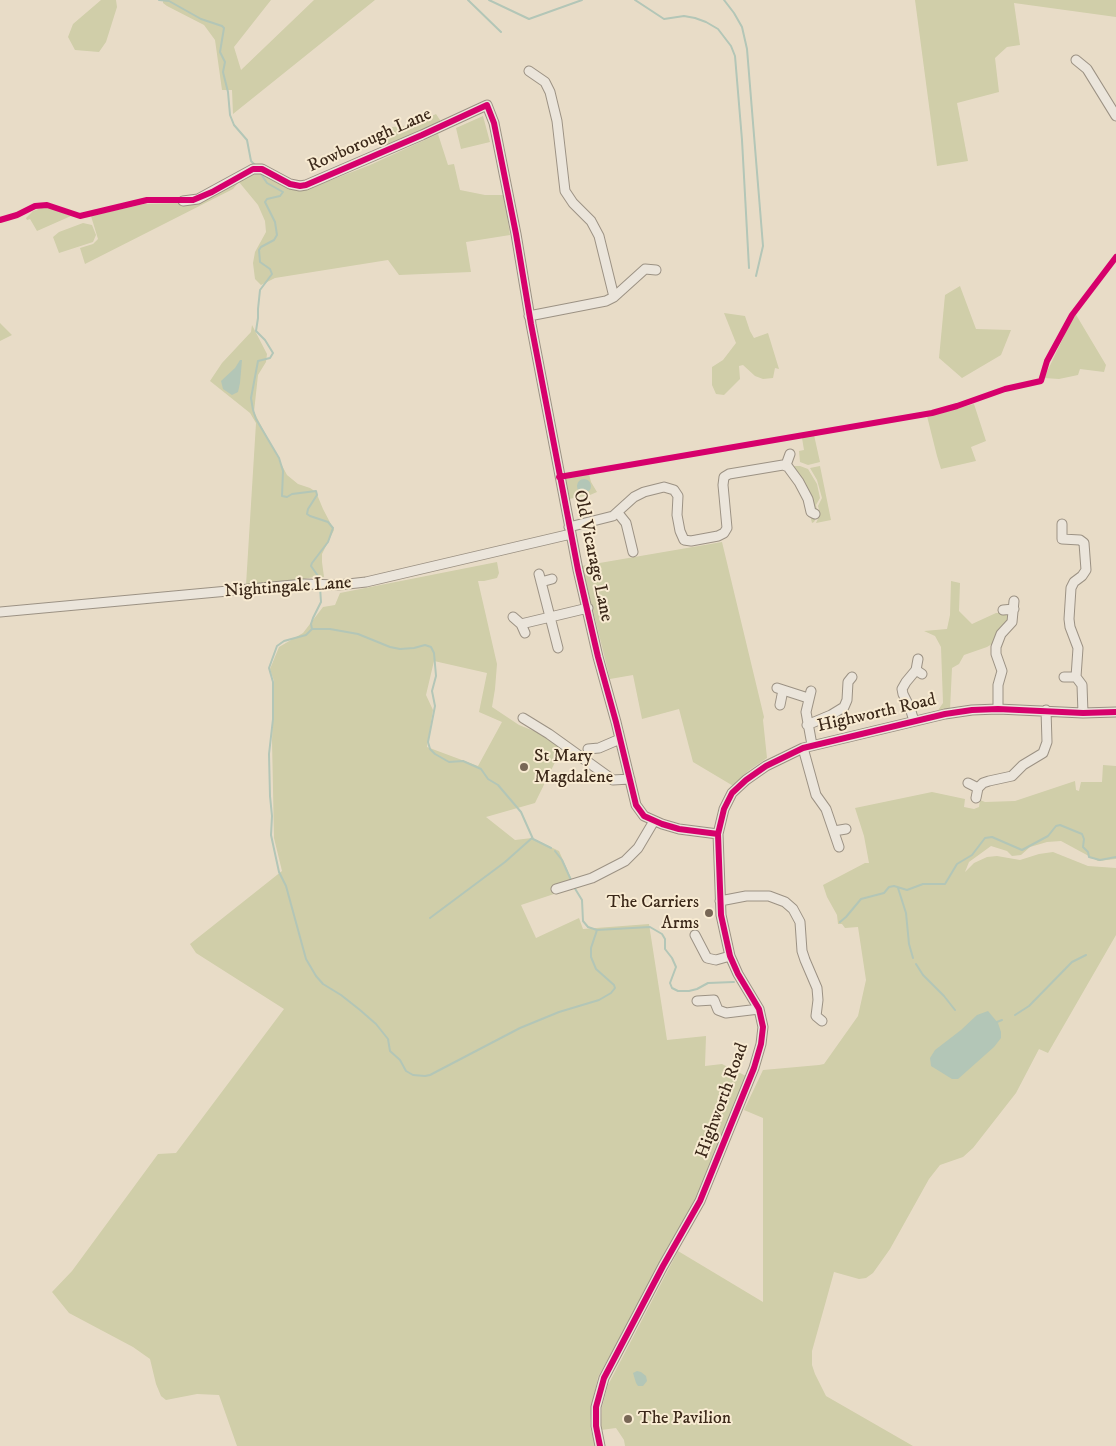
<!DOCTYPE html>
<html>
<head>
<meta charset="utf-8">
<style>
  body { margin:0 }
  canvas { display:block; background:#e8dcc7 }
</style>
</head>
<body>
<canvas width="1116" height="1446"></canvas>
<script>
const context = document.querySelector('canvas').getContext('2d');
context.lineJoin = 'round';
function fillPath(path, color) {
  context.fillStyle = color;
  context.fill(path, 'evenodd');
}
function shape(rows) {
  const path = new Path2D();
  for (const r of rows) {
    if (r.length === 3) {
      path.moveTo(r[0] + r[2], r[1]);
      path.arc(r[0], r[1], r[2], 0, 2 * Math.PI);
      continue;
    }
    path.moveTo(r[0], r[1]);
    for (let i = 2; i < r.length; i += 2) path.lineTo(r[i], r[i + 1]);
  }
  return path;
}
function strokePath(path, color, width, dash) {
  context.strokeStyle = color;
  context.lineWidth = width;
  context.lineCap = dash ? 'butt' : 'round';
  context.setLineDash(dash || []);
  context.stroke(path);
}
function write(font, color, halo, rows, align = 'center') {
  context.font = font + ' "IM FELL DW Pica",serif';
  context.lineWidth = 4;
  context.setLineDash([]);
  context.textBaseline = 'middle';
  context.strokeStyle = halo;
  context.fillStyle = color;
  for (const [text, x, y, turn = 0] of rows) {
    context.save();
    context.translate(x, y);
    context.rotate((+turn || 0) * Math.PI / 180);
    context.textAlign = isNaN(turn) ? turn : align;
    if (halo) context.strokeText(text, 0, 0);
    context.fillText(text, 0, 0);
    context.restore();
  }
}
const green = shape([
  [101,0,116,0,117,7,106,42,99,52,75,50,68,37,73,24],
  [163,0,271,0,234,47,241,70,314,0,375,0,233,114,232,90,222,90,215,40,204,25,167,6,163,3],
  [915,0,1116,0,1116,17,1014,3,1020,45,1007,47,995,58,999,92,957,103,968,161,937,166],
  [436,114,442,123,384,147,381,139,385,137,391,127,410,126],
  [483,116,490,142,461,149,456,128],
  [438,134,448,165,454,164,460,190,485,195,504,195,510,235,466,242,471,272,399,275,388,260,275,278,261,285,255,279,253,263,255,252,266,232,265,221,258,205,239,182,233,189,85,264,80,248,93,244,98,239,91,216,144,204,186,203,257,173,267,175,291,189,303,191,370,165],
  [44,207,56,209,71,216,37,231,30,219,27,220,26,218,33,211],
  [83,223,92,225,96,235,93,242,59,253,53,237,59,232],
  [960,286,976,329,1011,330,1001,355,962,378,939,358,945,295],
  [724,313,745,316,750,331,754,338,768,333,779,369,775,368,773,378,763,379,755,376,743,365,739,366,740,379,724,395,716,394,712,385,712,367,723,360,736,343],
  [1075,313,1106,365,1104,372,1080,369,1078,375,1059,379,1044,378],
  [0,323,12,335,0,341],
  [252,325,267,354,266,362,258,375,254,412,287,475,298,484,310,488,316,492,323,509,334,530,322,554,322,562,324,577,314,577,293,581,246,585,256,423,250,413,210,381,222,363,251,332],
  [974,404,986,441,971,447,976,461,941,469,937,456,927,416],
  [814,435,820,462,808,465,800,462,799,451,804,450,802,438],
  [792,466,800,466,808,469,817,484,820,498,816,505,818,515,814,522,812,523,810,515,814,509],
  [820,466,831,520,816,523,820,514,818,506,822,498,817,480,810,468],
  [589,474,591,482,597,492,590,495,569,499,565,479],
  [722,542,764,717,763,720,767,758,748,771,735,787,693,762,679,709,642,719,633,675,610,679,582,566],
  [497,562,499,573,497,578,484,581,478,581,497,664,495,689,492,707,519,725,544,735,562,748,535,803,486,817,515,840,532,838,559,851,575,887,521,905,536,938,579,918,583,929,649,924,667,1040,706,1036,705,1066,722,1064,748,1077,706,1183,598,1377,592,1405,590,1423,591,1431,597,1446,237,1446,219,1395,197,1394,166,1400,161,1396,156,1384,150,1359,133,1347,69,1313,52,1292,72,1271,158,1154,176,1153,284,1009,196,953,190,944,282,871,274,838,272,741,274,681,270,669,279,647,303,633,323,607,335,605,340,593],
  [434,661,487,673,479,712,502,722,478,766,427,747,433,710,426,695],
  [951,581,960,583,959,611,972,624,996,613,1008,613,1010,619,995,642,987,647,964,655,959,664,952,668,950,710,936,713,943,703,941,647,935,636,924,631,947,629,950,615],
  [1103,765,1116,766,1116,859,1098,861,1061,841,1047,842,1030,847,1021,855,1012,856,1007,851,991,846,969,862,965,872,974,863,987,857,997,856,1020,860,1039,854,1053,852,1088,866,1116,868,1116,935,1048,1053,1039,1049,1016,1093,973,1148,963,1157,940,1165,929,1179,890,1249,873,1273,866,1278,859,1279,834,1272,826,1301,812,1351,812,1365,815,1374,826,1396,913,1446,625,1446,624,1440,616,1428,601,1430,602,1407,608,1385,678,1251,763,1302,763,1118,744,1110,763,1070,819,1065,824,1064,858,1016,866,980,858,927,845,928,842,924,838,924,837,915,827,897,823,885,865,863,869,863,864,836,855,808,932,792,965,799,964,807,974,809,979,807,980,800,985,802,1015,801,1075,781,1076,790,1079,791,1081,782,1102,782]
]);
const water = shape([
  [240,360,242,360,240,383,238,392,232,395,223,389,221,381,235,368],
  [584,486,7],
  [988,1011,998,1023,1001,1032,1001,1038,994,1047,958,1079,952,1079,931,1066,930,1058,935,1050,961,1030,977,1015],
  [637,1371,641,1372,646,1376,647,1381,643,1386,638,1386,636,1383,633,1373]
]);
const stream = shape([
  [159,0,169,1,201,19,222,26,224,28,220,52,225,62,223,72,228,92,230,115,234,125,247,140,251,161,255,165],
  [468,0,501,32],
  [489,0,529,19,582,0],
  [635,0,664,19,684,16,695,18,706,22,718,29,731,46,735,56,742,140,749,268],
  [724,0,734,13,742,27,747,49,763,246,756,276],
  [259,171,267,183,283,192,280,196,267,199,265,202,275,222,277,235,274,240,261,247,259,250,260,262,270,269,272,274,260,290,258,309,258,318,256,331,265,340,273,353,270,358,258,361,251,398,253,410,256,419,279,458,283,471,282,496,287,497,292,494,316,491,317,495,308,509,307,514,310,516,328,522,333,528,328,542,312,563,311,566,318,576,319,582],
  [312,629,311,624,313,618,321,602,320,587],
  [551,848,533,839,521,812,498,785,488,779,481,769,463,761,449,762,435,754,430,749,428,742,435,706,432,691,436,676,434,653,431,647,425,645,414,648,400,649,390,647,358,634,330,629,312,629,306,635,284,641,277,646,269,668,273,682,273,719,269,754,270,796,272,816,271,835,279,872,286,886,306,959,316,976,323,984,341,995,360,1010,376,1024,388,1039,390,1051,400,1060,406,1071,413,1075,425,1076,430,1075,520,1028,559,1012,599,1000,611,993,615,988,614,985,596,969,591,957,591,948,597,930],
  [555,851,562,860,571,880],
  [574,887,582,900,583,921,588,927,597,930,650,927,662,934,665,939,665,949,672,958,676,967,670,983,672,988,678,991,689,991,697,989,708,983,734,982],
  [898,888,906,913,909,944,913,958],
  [430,918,505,862,532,838],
  [840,922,846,917,861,899,884,893,889,887,894,886,907,890,923,884,945,884,957,864,972,855,985,838,992,837,1022,850,1048,836,1056,826,1060,825,1082,834,1084,839,1083,847,1088,852,1089,857,1100,860,1116,857],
  [916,964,923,975,944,996,955,1010],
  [1015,1015,1029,1006,1072,962,1086,955],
  [997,1022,1002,1020]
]);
const minor = shape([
  [1076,60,1087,69,1116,116],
  [529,71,545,82,550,92,557,121,565,191,573,203,591,221,599,236,614,297],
  [183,201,198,199,253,169,262,169,290,184,300,186,306,185,422,135,487,105,494,123,516,234,531,324,578,570,598,657,616,722,636,805,644,816,662,824,679,829,718,834],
  [529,316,606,301,614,297,645,269,656,270],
  [786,465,790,454],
  [618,513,626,523,633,552],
  [1062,524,1062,539,1080,540,1084,543,1086,570,1082,576,1074,582,1071,588,1069,619,1070,627,1078,648,1076,677,1082,685,1083,713],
  [569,527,613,516,634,497,644,492,664,487,674,490,678,496,677,515,680,531,684,540,691,541,718,536,724,533,727,528,723,485,724,477,729,474,783,465,788,467,799,482,808,499,811,512,815,514],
  [539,574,558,648],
  [541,582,552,579],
  [1003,610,1014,609],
  [0,612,304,584,339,585,366,582,571,534],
  [513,617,521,624,525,633],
  [521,624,588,608],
  [916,670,918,659],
  [1064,677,1076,677],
  [777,688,808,698],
  [811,691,806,712,812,745],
  [780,705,783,690],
  [998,709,998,685,1002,671,996,654,996,647,1001,634,1012,622,1014,601],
  [523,718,549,734,613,780,630,779],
  [914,721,910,708,903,694,902,689,906,682,916,670,922,674],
  [807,725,831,715,844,707,847,700,848,682,852,677],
  [803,748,816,795,826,809,839,847],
  [588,749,599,748,620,739],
  [968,783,978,788],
  [976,798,978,788,983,783,989,781,1012,776,1023,765,1043,753,1047,742,1046,710],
  [834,831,846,829],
  [556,889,592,878,625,861,638,848,654,821],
  [720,901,746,896,769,896,785,902,793,909,800,922,802,951,805,960,817,988,818,1000,816,1016,822,1021],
  [695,935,707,958,716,960,730,956],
  [697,1001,714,1000,718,1010,726,1013,759,1009],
  [600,1446,596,1426,596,1407,604,1378,663,1266,700,1201,754,1068,761,1044,763,1027,759,1009,738,974,730,956,721,915,718,834,724,809,732,793,746,780,766,766,803,748,945,714,972,710,998,709,1083,713,1116,712]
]);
const cycleway = shape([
  [0,220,17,215,35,206,47,205,80,216,147,200,193,200,212,192,253,169,262,169,290,184,300,186,306,185,422,135,487,105,494,123,516,234,531,324,578,570,598,657,616,722,636,805,644,816,662,824,679,829,718,834],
  [559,477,932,413,957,406,1005,389,1041,381,1047,361,1072,315,1116,257],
  [600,1446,596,1426,596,1407,604,1378,663,1266,700,1201,754,1068,761,1044,763,1027,759,1009,738,974,730,956,721,915,718,834,724,809,732,793,746,780,766,766,803,748,945,714,972,710,998,709,1083,713,1116,712]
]);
const markers = [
  [524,767,5,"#786756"],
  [709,913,5,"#786756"],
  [628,1419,5,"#786756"]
];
const streetNames = [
  ["Rowborough Lane",370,141,-24],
  ["Old Vicarage Lane",592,556,78],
  ["Nightingale Lane",288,588,-4],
  ["Highworth Road",877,714,-13],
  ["Highworth Road",723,1101,-70]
];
const poiNames = [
  ["St Mary",534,757],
  ["Magdalene",534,778],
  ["The Carriers",699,903,"right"],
  ["Arms",699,924,"right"],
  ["The Pavilion",638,1419]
];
fillPath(green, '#d0cea9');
fillPath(water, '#b3c6b7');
strokePath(stream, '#b3c6b7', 2);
strokePath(minor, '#9c9284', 11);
strokePath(minor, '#ebe5db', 9);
strokePath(cycleway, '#d6006c', 6);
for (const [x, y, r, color] of markers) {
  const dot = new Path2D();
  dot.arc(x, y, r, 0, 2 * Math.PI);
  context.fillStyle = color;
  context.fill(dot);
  strokePath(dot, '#f8ebd2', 2);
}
write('18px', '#3b2819', '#f8ebd2', streetNames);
write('18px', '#3b2819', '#f8ebd2', poiNames, 'left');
</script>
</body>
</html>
